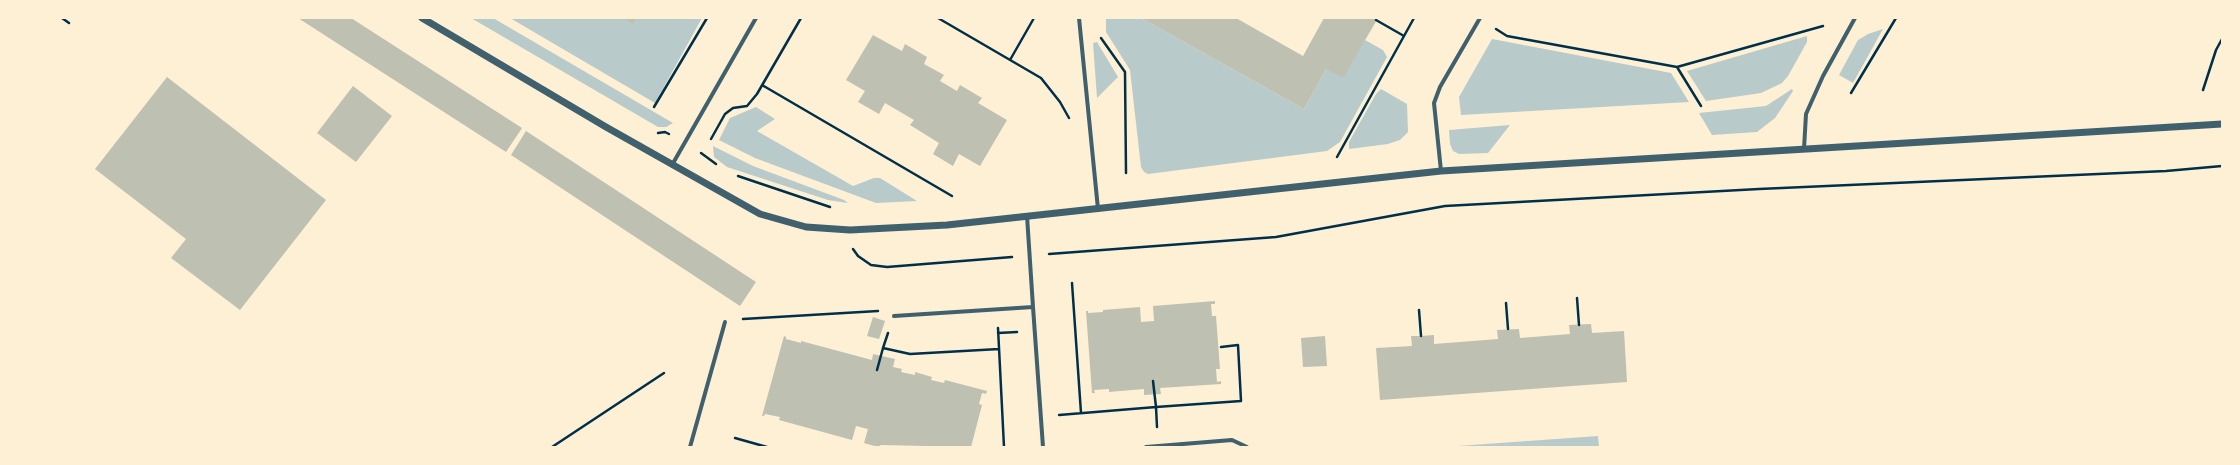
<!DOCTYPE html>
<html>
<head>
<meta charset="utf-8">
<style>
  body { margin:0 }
  #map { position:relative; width:2240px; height:465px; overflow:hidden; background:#fdf0d5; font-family:"IBM Plex Sans",sans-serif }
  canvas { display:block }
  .frame { position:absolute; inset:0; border:19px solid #fdf0d5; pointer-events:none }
</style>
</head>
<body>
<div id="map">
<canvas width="2240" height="465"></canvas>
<div class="frame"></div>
</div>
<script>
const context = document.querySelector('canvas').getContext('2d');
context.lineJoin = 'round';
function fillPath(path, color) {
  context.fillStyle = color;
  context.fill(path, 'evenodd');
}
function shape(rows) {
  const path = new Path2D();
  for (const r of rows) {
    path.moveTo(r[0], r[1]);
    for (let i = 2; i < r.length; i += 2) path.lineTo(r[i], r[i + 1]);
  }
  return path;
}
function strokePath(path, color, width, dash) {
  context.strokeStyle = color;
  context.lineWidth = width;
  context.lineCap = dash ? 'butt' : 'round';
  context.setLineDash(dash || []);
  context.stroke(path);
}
const green = shape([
  [471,18,493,18,673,123,666,127,658,127],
  [510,18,702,18,655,103],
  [1106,18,1141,18,1304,109,1326,69,1365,40,1383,50,1387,57,1340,142,1327,151,1148,174,1144,172,1141,167,1130,70,1106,32],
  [1883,29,1853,83,1839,75,1858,40,1868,34],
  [1807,36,1807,42,1788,76,1782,83,1761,93,1706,101,1687,71],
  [1492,39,1671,73,1689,102,1461,115,1459,97],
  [1097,42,1118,77,1097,98,1093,43],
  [1381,89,1407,104,1408,132,1400,140,1388,144,1349,149,1349,142,1376,94],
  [1792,89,1793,91,1775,118,1757,132,1712,135,1699,113,1766,106],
  [756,107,775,119,757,131,853,186,874,178,880,178,917,201,876,203,755,158,719,140,730,118],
  [1510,125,1488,153,1459,154,1453,151,1450,144,1449,130],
  [713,146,753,166,844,200,848,203,828,200,727,167,714,157],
  [1598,436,1599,447,1458,446]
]);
const building = shape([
  [298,18,351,18,522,128,506,152],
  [623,18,637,18,633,24],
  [1141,18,1236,18,1303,56,1324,18,1378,18,1343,78,1326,69,1304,109],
  [873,35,902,51,905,44,927,57,924,64,944,75,940,81,957,91,960,85,982,98,978,103,1007,120,980,166,959,154,953,166,933,154,939,143,910,125,914,120,885,103,879,114,858,102,865,91,846,80],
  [167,77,326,200,240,310,171,258,186,239,95,169],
  [353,86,392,116,356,162,317,133],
  [526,131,756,282,740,306,511,155],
  [1215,301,1215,304,1211,304,1212,316,1216,316,1220,369,1216,369,1217,382,1221,381,1221,384,1160,388,1161,394,1144,395,1144,389,1109,392,1109,389,1094,390,1095,393,1092,393,1086,311,1088,311,1088,313,1103,312,1103,310,1140,307,1141,322,1154,321,1153,306],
  [873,317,885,321,879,339,867,336],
  [1591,324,1592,333,1624,331,1627,382,1380,400,1376,348,1412,346,1411,336,1421,336,1434,335,1434,344,1498,339,1497,330,1519,329,1520,338,1570,334,1569,325],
  [784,336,786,337,786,339,801,343,801,341,872,360,873,354,895,359,893,367,902,369,901,372,915,375,915,372,932,377,931,380,944,383,945,380,987,391,986,394,982,393,979,404,982,405,971,447,881,445,878,447,864,443,868,429,856,426,852,440,779,420,780,417,765,414,764,416,762,416],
  [1325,336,1327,366,1303,367,1301,338]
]);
const path = shape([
  [62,18,69,23],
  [938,18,1041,78,1060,102,1069,118],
  [1376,20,1404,36],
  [1496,29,1507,36,1677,67,1701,106],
  [1101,38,1125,72,1126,173],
  [1010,60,1034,18],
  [1677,67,1823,26],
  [762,85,952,196],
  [2203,90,2216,50,2222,39],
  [1851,93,1896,18],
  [654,107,707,18],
  [658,133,665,132,669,134],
  [711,139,725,114,733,108,747,106,757,94,801,18],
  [701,153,716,164],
  [1337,157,1414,18],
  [738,176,830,207],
  [853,249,858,256,871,265,887,267,1012,257],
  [1049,254,1276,237,1445,206,1759,189,2166,171,2222,166],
  [1072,283,1081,413],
  [1577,298,1579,325],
  [1506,303,1508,329],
  [1419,310,1421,336],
  [743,319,878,311],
  [998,328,1004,447],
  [998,333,1017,332],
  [883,348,888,333],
  [877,370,883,348,910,354,999,349],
  [1059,415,1156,407,1153,381],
  [1157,427,1156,407,1241,401,1238,345,1221,347],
  [735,438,767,447],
  [552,447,664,373]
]);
const minor = shape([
  [1079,18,1098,209],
  [1804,149,1806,114,1823,76,1855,18],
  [672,165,756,18],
  [1441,171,1434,103,1440,87,1480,18],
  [1033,307,1043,447],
  [894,316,1033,307,1027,216],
  [690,447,725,322],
  [1146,447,1232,440,1247,447]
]);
const tertiary = shape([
  [422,18,606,127,760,214,806,227,850,230,947,225,1441,171,2222,124]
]);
fillPath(green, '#b9caca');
fillPath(building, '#bec0b2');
strokePath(path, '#003049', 2.5);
strokePath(minor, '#3f606c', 4);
strokePath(tertiary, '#3f606c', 7);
</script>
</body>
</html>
